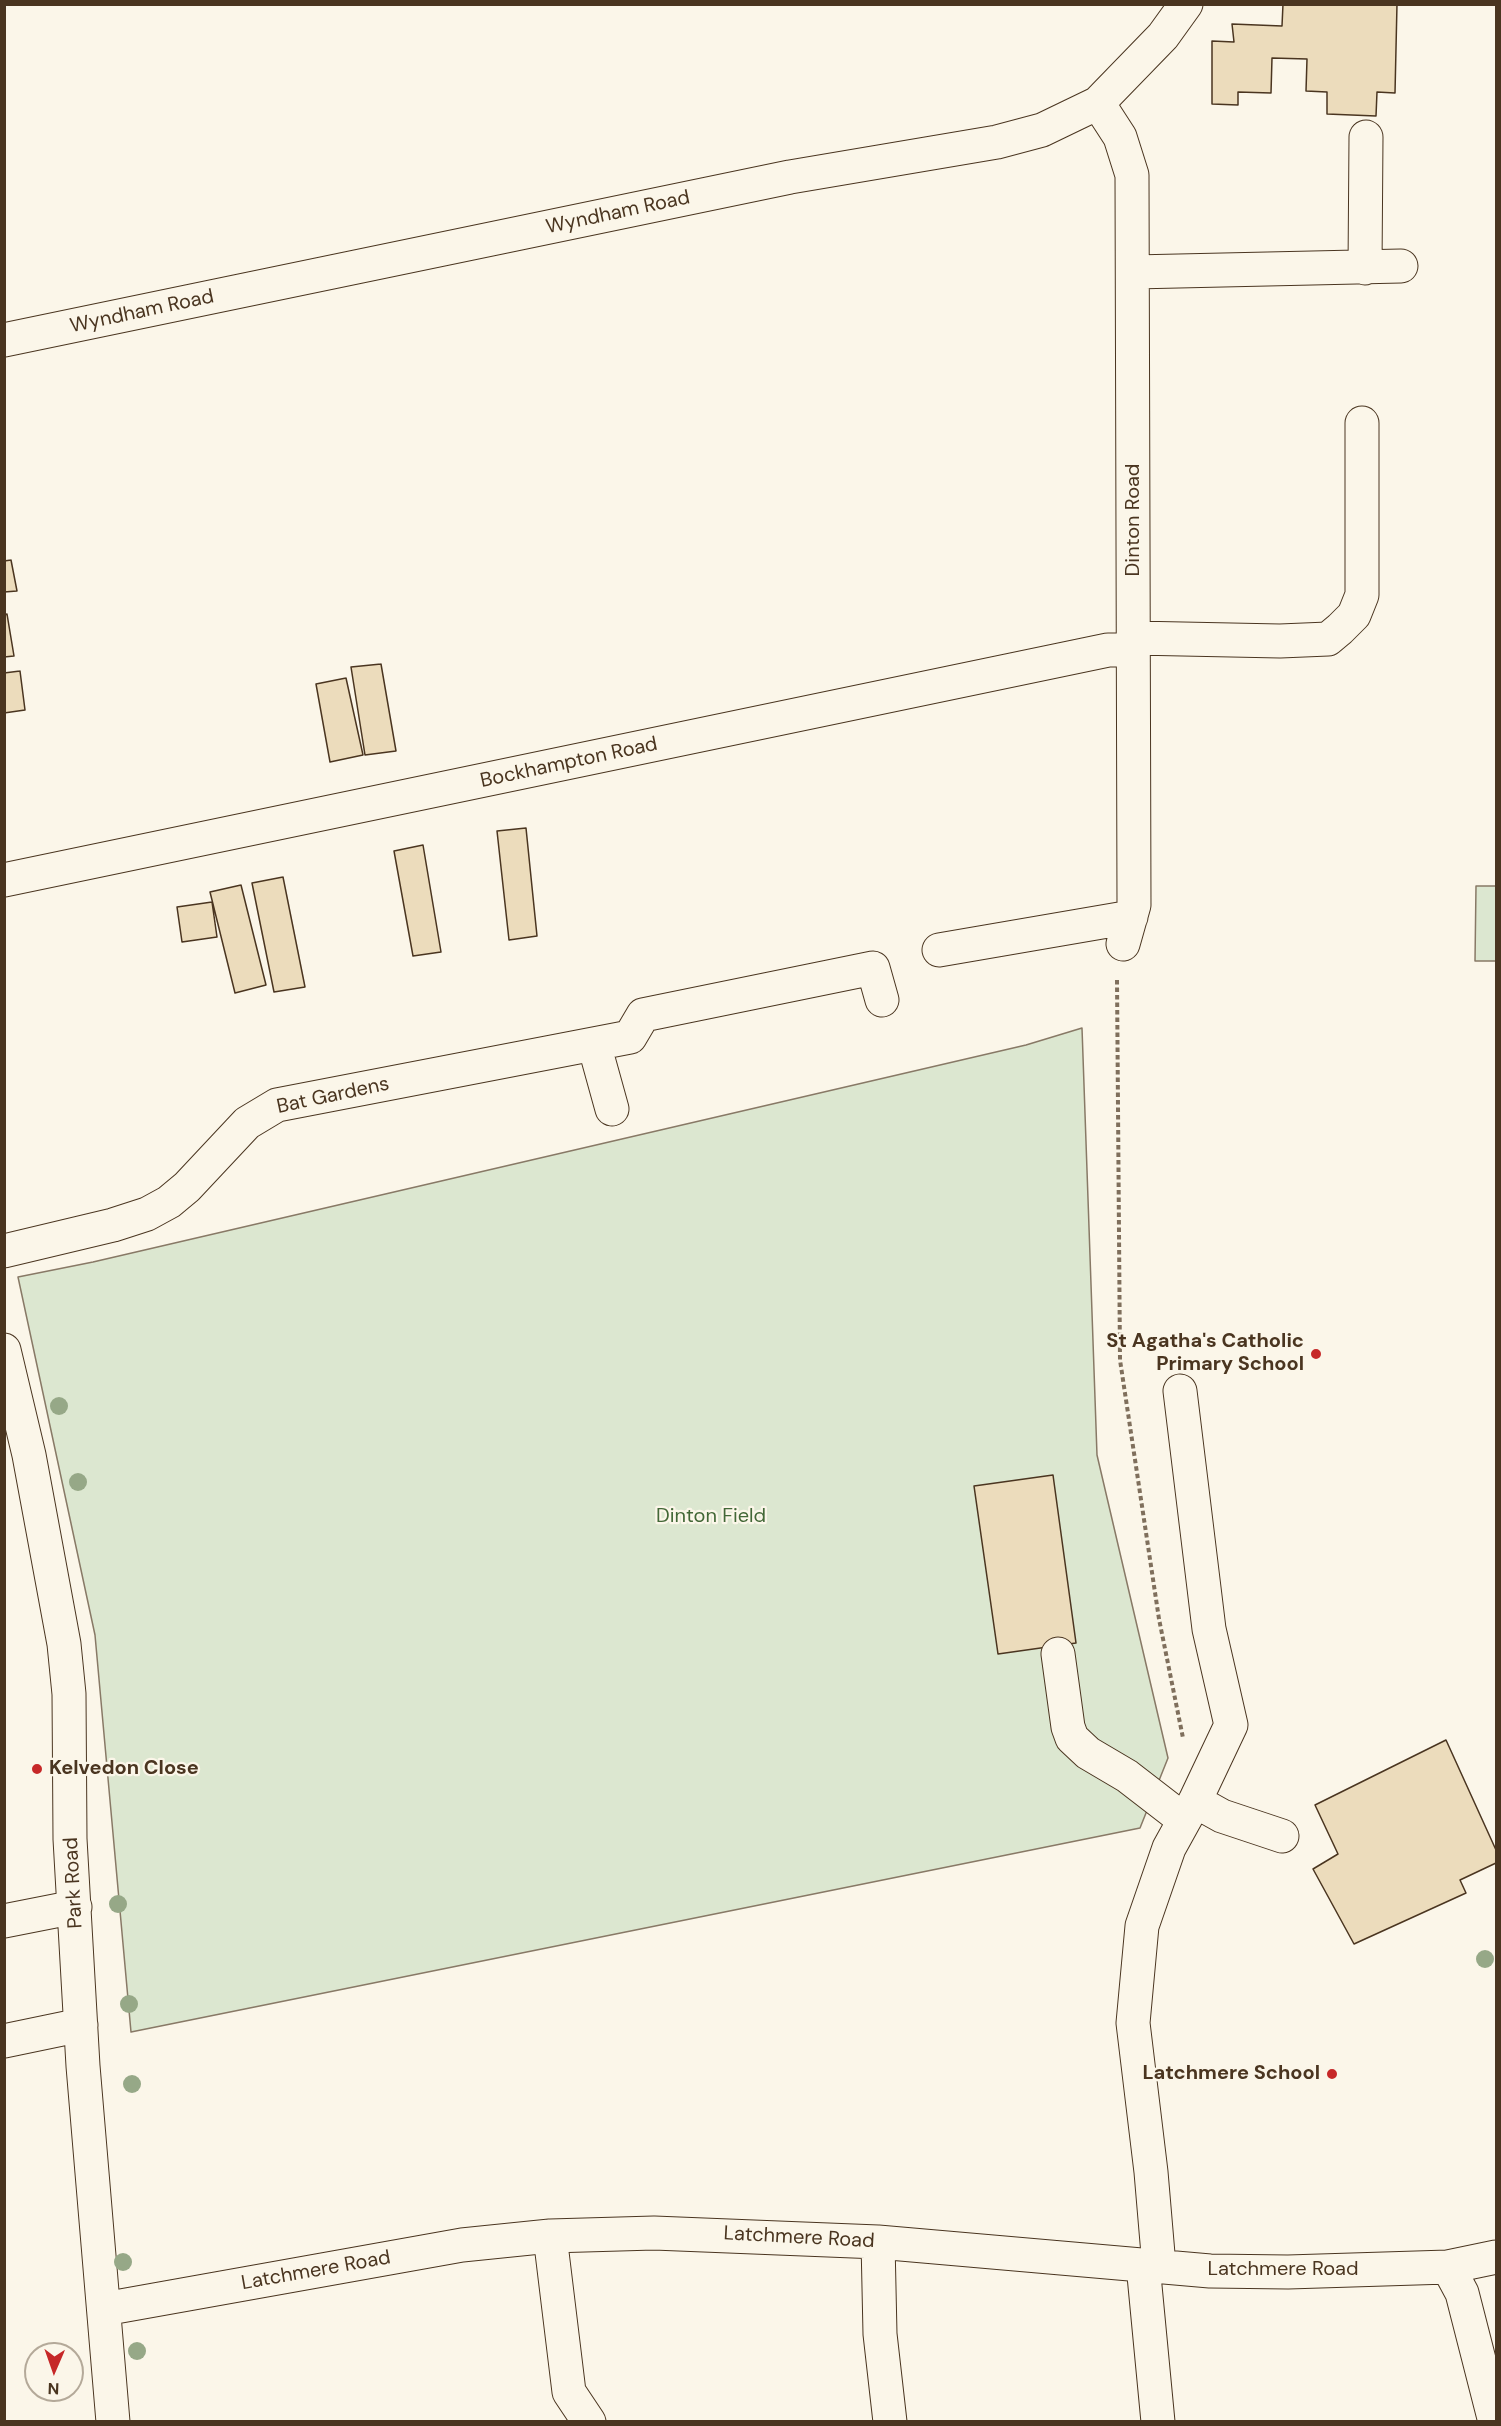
<!DOCTYPE html>
<html>
<head>
<meta charset="utf-8">
<style>
  body { margin:0 }
  #map { position:relative; width:1501px; height:2426px; overflow:hidden; background:#fbf6e9; font-family:"DM Sans",sans-serif }
  canvas { display:block }
  .frame { position:absolute; inset:0; border:6px solid #4a3520; pointer-events:none }
  .north { position:absolute; left:24px; top:2342px; width:60px; height:60px; box-sizing:border-box; background:#fbf6e9; border:2px solid #b4a999; border-radius:50%; rotate:182deg; font-size:16px; font-weight:700; line-height:24px; text-align:center; color:#4a3520 }
  .north::after { content:''; display:block; margin:auto; width:21px; height:27px; background:#c62828; clip-path:polygon(50% 0,100% 100%,50% 72%,0 100%) }
</style>
</head>
<body>
<div id="map">
<canvas width="1501" height="2426"></canvas>
<div class="frame"></div>
<div class="north">N</div>
</div>
<script>
const context = document.querySelector('canvas').getContext('2d');
context.lineJoin = 'round';
function fillPath(path, color) {
  context.fillStyle = color;
  context.fill(path, 'evenodd');
}
function shape(rows) {
  const path = new Path2D();
  for (const r of rows) {
    path.moveTo(r[0], r[1]);
    for (let i = 2; i < r.length; i += 2) path.lineTo(r[i], r[i + 1]);
  }
  return path;
}
function strokePath(path, color, width, dash) {
  context.strokeStyle = color;
  context.lineWidth = width;
  context.lineCap = dash ? 'butt' : 'round';
  context.setLineDash(dash || []);
  context.stroke(path);
}
function write(font, color, halo, rows, align = 'center') {
  context.font = font + ' "DM Sans",sans-serif';
  context.lineWidth = 4.5;
  context.setLineDash([]);
  context.textBaseline = 'middle';
  context.strokeStyle = halo;
  context.fillStyle = color;
  for (const [text, x, y, turn = 0] of rows) {
    context.save();
    context.translate(x, y);
    context.rotate((+turn || 0) * Math.PI / 180);
    context.textAlign = isNaN(turn) ? turn : align;
    if (halo) context.strokeText(text, 0, 0);
    context.fillText(text, 0, 0);
    context.restore();
  }
}
const green = shape([
  [1476,886,1496,886,1496,961,1475,961,1476,886],
  [1082,1028,1097,1455,1168,1758,1140,1828,131,2032,95,1635,18,1277,93,1262,1026,1045,1082,1028]
]);
const building = shape([
  [1283,4,1397,4,1395,93,1377,92,1376,116,1327,114,1327,92,1306,91,1307,59,1272,58,1271,93,1238,92,1238,105,1212,104,1212,41,1234,42,1232,24,1282,26,1283,4],
  [11,560,17,591,4,592,4,561,11,560],
  [7,614,14,656,4,657,4,615,7,614],
  [381,664,396,751,365,755,351,667,381,664],
  [20,671,25,710,4,713,4,673,20,671],
  [346,678,363,755,330,762,316,684,346,678],
  [526,828,537,936,509,940,497,831,526,828],
  [423,845,441,952,413,956,394,851,423,845],
  [283,877,305,987,274,992,252,883,283,877],
  [241,885,266,985,235,993,210,892,241,885],
  [212,902,217,937,182,942,177,907,212,902],
  [1053,1475,1076,1643,998,1654,974,1486,1053,1475],
  [1446,1740,1496,1850,1496,1863,1460,1880,1466,1893,1354,1944,1313,1869,1338,1854,1315,1805,1446,1740]
]);
const path = shape([
  [1117,980,1120,1360,1159,1619,1183,1738]
]);
const minor = shape([
  [1098,103,1120,137,1132,175,1134,905,1123,944],
  [1365,268,1366,137],
  [1134,272,1401,266],
  [4,340,790,177,997,142,1042,130,1098,103,1163,36,1186,4],
  [1134,638,1280,641,1328,639,1340,629,1354,615,1362,595,1362,423],
  [4,880,1108,650,1134,650],
  [939,950,1131,917],
  [594,1044,612,1109],
  [4,1251,113,1225,147,1214,169,1202,187,1187,247,1123,277,1105,630,1037,643,1015,873,968,882,1000],
  [4,1350,29,1455,64,1644,69,1694,70,1839,83,2066,113,2422],
  [1058,1654,1068,1727,1072,1738,1088,1753,1127,1776,1184,1820],
  [1195,1801,1222,1816,1282,1836],
  [4,1921,75,1907],
  [4,2041,81,2025],
  [550,2236,569,2392,589,2422],
  [878,2242,880,2334,890,2422],
  [1143,2265,1158,2422],
  [1159,2266,1151,2172,1133,2023,1142,1926,1169,1848,1195,1801,1231,1725,1209,1629,1180,1391],
  [1448,2267,1462,2293,1495,2422],
  [104,2309,462,2245,550,2236,654,2233,878,2242,1210,2271,1288,2272,1448,2267,1496,2257]
]);
const trees = [
  [59,1406],
  [78,1482],
  [118,1904],
  [1485,1959],
  [129,2004],
  [132,2084],
  [123,2262],
  [137,2351]
];
const markers = [
  [1316,1354,6,"#c62828"],
  [37,1769,6,"#c62828"],
  [1332,2074,6,"#c62828"]
];
const streetNames = [
  ["Wyndham Road",618,213,-12],
  ["Wyndham Road",142,312,-12],
  ["Dinton Road",1134,520,-90],
  ["Bockhampton Road",569,763,-12],
  ["Bat Gardens",333,1096,-12],
  ["Park Road",74,1883,-93],
  ["Latchmere Road",799,2238,3],
  ["Latchmere Road",1283,2270],
  ["Latchmere Road",316,2271,-10]
];
const poiNames = [
  ["St Agatha's Catholic",1304,1342],
  ["Primary School",1304,1365],
  ["Kelvedon Close",49,1769,"left"],
  ["Latchmere School",1320,2074]
];
const parkNames = [
  ["Dinton Field",711,1517]
];
fillPath(green, '#dce7d0');
strokePath(green, '#887966', 1.5);
fillPath(building, '#ecdcbc');
strokePath(building, '#4a3520', 1.5);
strokePath(minor, '#4a3520', 35);
strokePath(path, '#7f6f5c', 4, [4.5, 3]);
strokePath(minor, '#fbf6e9', 33);
context.fillStyle = '#96a887';
for (const [x, y] of trees) {
  context.beginPath();
  context.arc(x, y, 9, 0, 2 * Math.PI);
  context.fill();
}
for (const [x, y, r, color] of markers) {
  const dot = new Path2D();
  dot.arc(x, y, r, 0, 2 * Math.PI);
  context.fillStyle = color;
  context.fill(dot);
  strokePath(dot, '#fbf6e9', 2);
}
write('20px', '#4a3520', '#fbf6e9', streetNames);
write('bold 20px', '#4a3520', '#fbf6e9', poiNames, 'right');
write('20px', '#436837', '#fbf6e9', parkNames);
</script>
</body>
</html>
